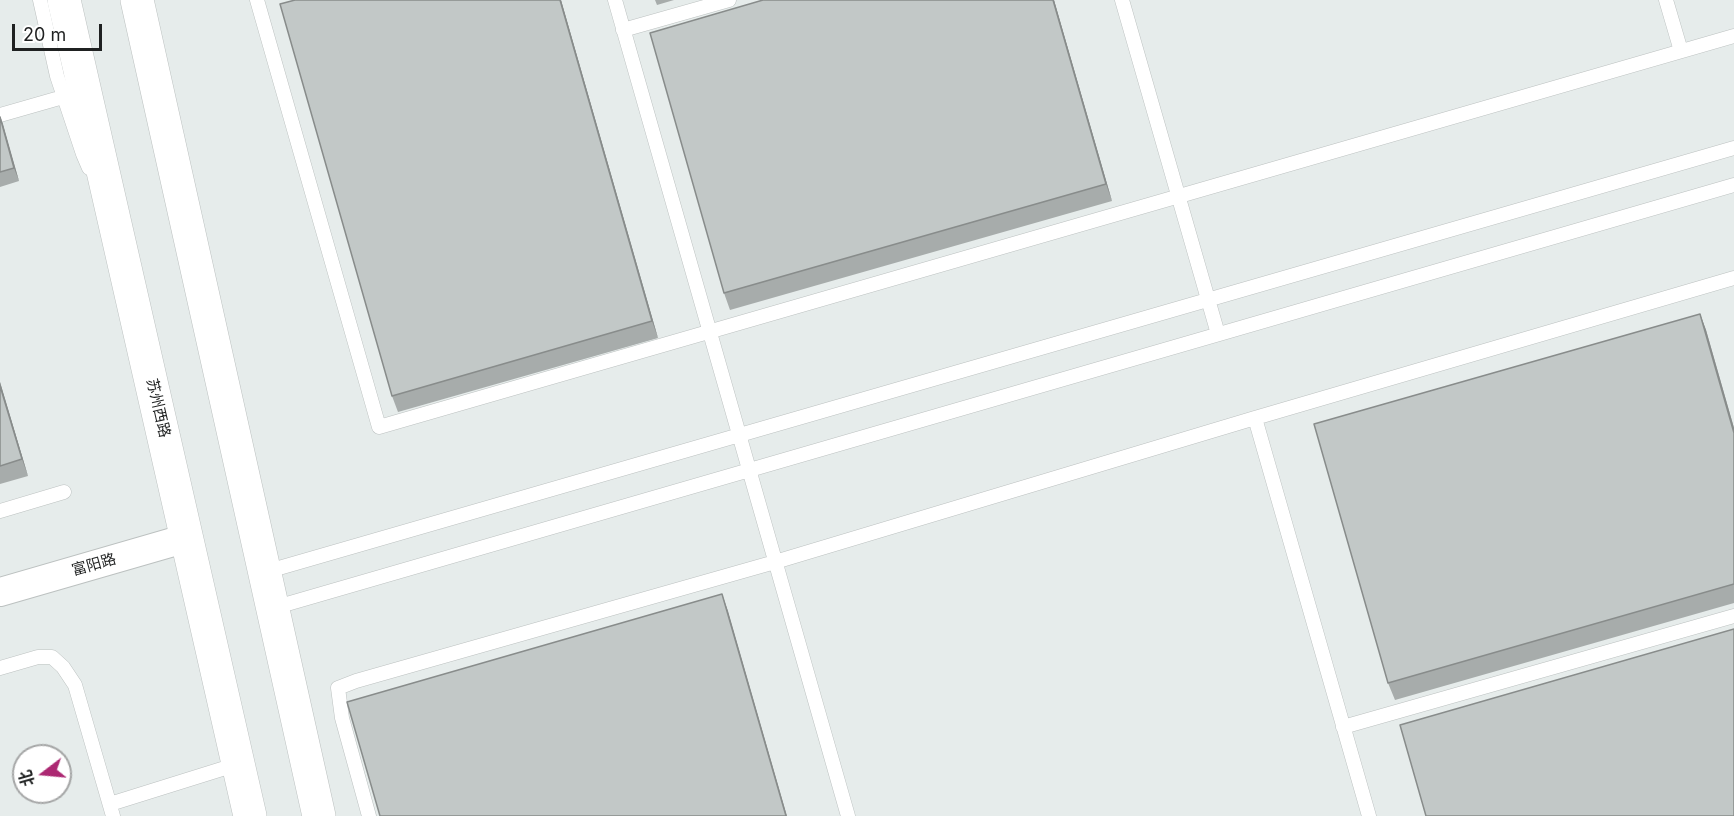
<!DOCTYPE html>
<html>
<head>
<meta charset="utf-8">
<style>
  body { margin:0 }
  #map { position:relative; width:1734px; height:816px; overflow:hidden; background:#e6eceb; font-family:Inter,"Noto Sans SC",sans-serif }
  canvas { display:block }
  .north { position:absolute; left:12px; top:744px; width:60px; height:60px; box-sizing:border-box; background:#fff; border:2px solid #a5a6a6; border-radius:50%; rotate:254deg; font-size:16px; font-weight:700; line-height:24px; text-align:center; color:#1f2121 }
  .north::after { content:''; display:block; margin:auto; width:21px; height:27px; background:#ac2872; clip-path:polygon(50% 0,100% 100%,50% 72%,0 100%) }
  .scale { position:absolute; left:12px; top:24px; width:90px; height:27px; box-sizing:border-box; border:3px solid #1f2121; border-top:0; padding-left:8px; font-size:18px; line-height:21px; white-space:nowrap; color:#1f2121; -webkit-text-stroke:4px #fff; paint-order:stroke }
</style>
</head>
<body>
<div id="map">
<canvas width="1734" height="816"></canvas>
<div class="north">北</div>
<div class="scale">20 m</div>
</div>
<script>
const context = document.querySelector('canvas').getContext('2d');
context.lineJoin = 'round';
function shape(rows) {
  const path = new Path2D();
  for (const r of rows) {
    path.moveTo(r[0], r[1]);
    for (let i = 2; i < r.length; i += 2) path.lineTo(r[i], r[i + 1]);
  }
  return path;
}
function strokePath(path, color, width, dash) {
  context.strokeStyle = color;
  context.lineWidth = width;
  context.lineCap = dash ? 'butt' : 'round';
  context.setLineDash(dash || []);
  context.stroke(path);
}
function fillPath(path, color) {
  context.fillStyle = color;
  context.fill(path, 'evenodd');
}
function write(font, color, halo, rows, align = 'center') {
  context.font = font + ' Inter,"Noto Sans SC",sans-serif';
  context.lineWidth = 4.5;
  context.setLineDash([]);
  context.textBaseline = 'middle';
  context.strokeStyle = halo;
  context.fillStyle = color;
  for (const [text, x, y, turn = 0] of rows) {
    context.save();
    context.translate(x, y);
    context.rotate((+turn || 0) * Math.PI / 180);
    context.textAlign = isNaN(turn) ? turn : align;
    if (halo) context.strokeText(text, 0, 0);
    context.fillText(text, 0, 0);
    context.restore();
  }
}
const lane = shape([
  [40,0,57,76,83,154,89,168],
  [257,0,379,427,1734,36],
  [615,0,848,816],
  [1122,0,1218,334],
  [1666,0,1681,51],
  [623,30,729,0],
  [0,115,63,97],
  [0,511,64,492],
  [265,572,1734,148],
  [273,608,1734,185],
  [0,668,38,657,52,657,63,667,75,685,113,816],
  [1343,727,1734,616],
  [110,804,238,764],
  [369,816,342,718,338,688,356,681,775,562,1255,418],
  [1369,816,1255,418,1734,278]
]);
const street = shape([
  [0,592,187,538]
]);
const secondary = shape([
  [64,0,250,816],
  [137,0,319,816]
]);
const wall = shape([
  [561,0,658,338,398,412,392,396],
  [655,0,674,0,657,5],
  [1054,0,1112,201,730,310,724,293],
  [0,116,19,181,0,187],
  [1700,314,1706,330,1734,428,1734,603,1395,700,1388,683],
  [0,382,28,476,0,484]
]);
const shadedWall = shape([
  [560,0,561,0,658,338,652,321],
  [1053,0,1054,0,1112,201,1106,184],
  [0,116,3,124,19,181,14,168],
  [1700,314,1706,330,1734,428,1734,433],
  [0,382,28,476,22,459,0,386],
  [722,594,728,611,787,816,786,816]
]);
const building = shape([
  [295,0,560,0,652,321,392,396,280,4,295,0],
  [763,0,1053,0,1106,184,724,293,650,33,763,0],
  [0,117,14,168,0,172,0,117],
  [1700,314,1734,433,1734,584,1388,683,1314,424,1700,314],
  [0,386,22,459,0,466,0,386],
  [722,594,786,816,380,816,347,702,722,594],
  [1734,629,1734,816,1426,816,1400,725,1734,629]
]);
const streetNames = [
  ["苏州西路",158,408,77],
  ["富阳路",94,565,-16]
];
strokePath(lane, '#bcc1c0', 15);
strokePath(street, '#bcc1c0', 30);
strokePath(secondary, '#bcc1c0', 34);
strokePath(lane, '#fff', 14);
strokePath(street, '#fff', 28);
strokePath(secondary, '#fff', 33);
fillPath(wall, '#a7acab');
fillPath(shadedWall, '#888c8b');
fillPath(building, '#c2c8c7');
strokePath(building, '#888c8b', 1.5);
write('15px', '#1f2121', '#fff', streetNames);
</script>
</body>
</html>
